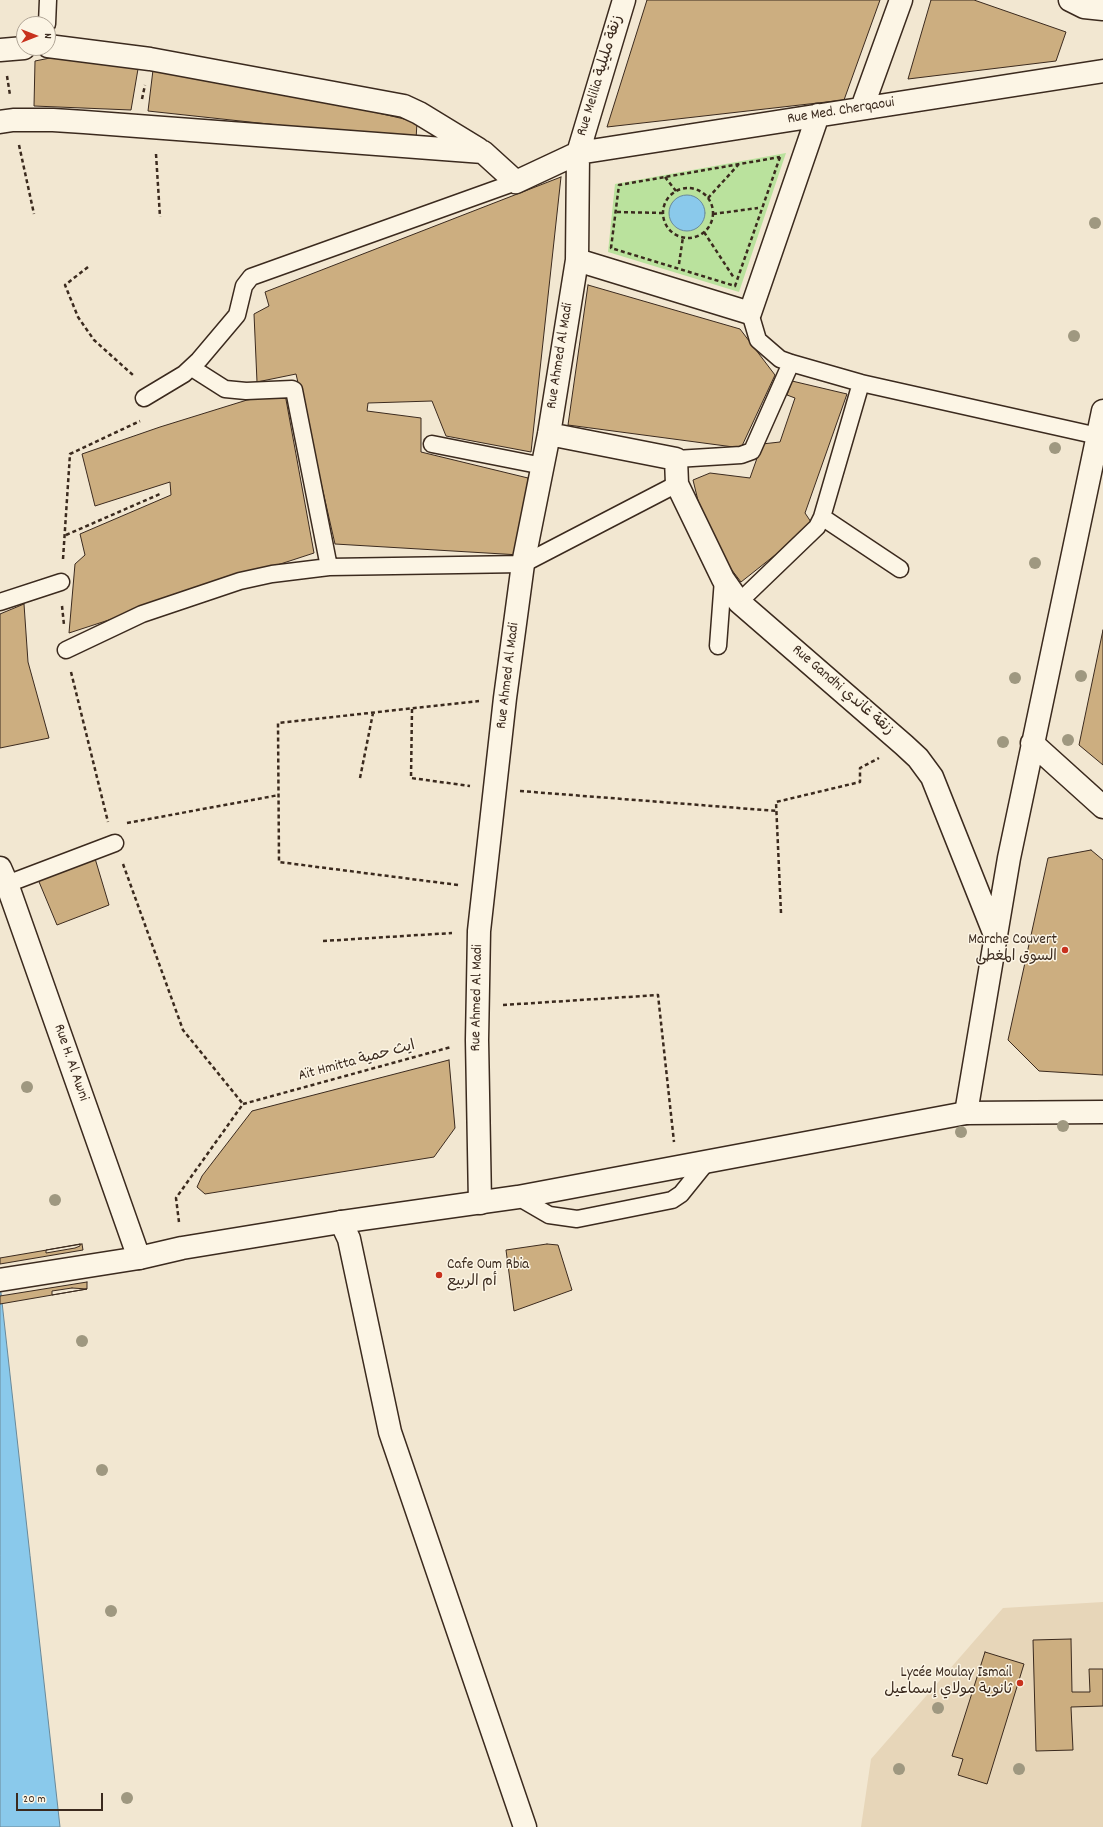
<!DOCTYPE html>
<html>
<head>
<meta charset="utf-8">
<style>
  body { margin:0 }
  #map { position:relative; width:1103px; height:1827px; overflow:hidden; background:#f2e7d1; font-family:Dekko,sans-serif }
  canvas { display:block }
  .north { position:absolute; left:16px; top:16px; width:40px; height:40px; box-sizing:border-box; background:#fcf5e5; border:1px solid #afa495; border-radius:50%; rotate:90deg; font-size:11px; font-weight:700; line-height:16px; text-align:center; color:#3b2a1e }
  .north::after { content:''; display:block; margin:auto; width:14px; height:18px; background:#c8321e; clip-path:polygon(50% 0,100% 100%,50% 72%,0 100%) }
  .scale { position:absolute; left:16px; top:1793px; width:87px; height:18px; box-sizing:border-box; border:2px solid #3b2a1e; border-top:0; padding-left:5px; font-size:12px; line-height:14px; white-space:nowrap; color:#3b2a1e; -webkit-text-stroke:3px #fcf5e5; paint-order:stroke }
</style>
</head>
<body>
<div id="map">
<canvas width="1103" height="1827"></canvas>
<div class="north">N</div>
<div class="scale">20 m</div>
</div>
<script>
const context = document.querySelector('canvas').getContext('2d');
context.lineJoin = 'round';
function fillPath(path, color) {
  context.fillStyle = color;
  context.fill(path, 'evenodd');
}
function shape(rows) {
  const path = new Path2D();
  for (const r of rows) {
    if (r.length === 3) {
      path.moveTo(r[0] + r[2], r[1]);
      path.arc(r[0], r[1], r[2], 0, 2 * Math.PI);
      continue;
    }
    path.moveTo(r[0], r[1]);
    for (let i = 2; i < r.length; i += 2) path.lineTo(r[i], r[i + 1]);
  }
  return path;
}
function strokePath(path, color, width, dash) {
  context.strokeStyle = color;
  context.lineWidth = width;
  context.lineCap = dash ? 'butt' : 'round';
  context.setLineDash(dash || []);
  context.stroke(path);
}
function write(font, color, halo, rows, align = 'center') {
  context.font = font + ' Dekko,"Playpen Sans Arabic",sans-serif';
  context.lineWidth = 3;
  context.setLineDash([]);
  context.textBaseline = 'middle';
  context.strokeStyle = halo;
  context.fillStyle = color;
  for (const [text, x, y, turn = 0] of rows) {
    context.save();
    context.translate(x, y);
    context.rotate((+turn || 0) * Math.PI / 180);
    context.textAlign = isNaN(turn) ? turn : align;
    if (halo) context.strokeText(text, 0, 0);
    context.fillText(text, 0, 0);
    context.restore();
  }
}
const built = shape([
  [1103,1602,1103,1827,861,1827,871,1759,1003,1608]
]);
const green = shape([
  [786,153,739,292,608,252,615,184]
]);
const water = shape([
  [687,213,18],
  [0,1284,60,1827,0,1827,0,1284]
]);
const building = shape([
  [647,0,880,0,844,100,607,127,647,0],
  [931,0,974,0,1066,32,1056,61,908,79,931,0],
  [55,57,138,69,131,110,34,106,35,61,55,57],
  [153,70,280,90,417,122,416,140,148,111,153,70],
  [561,177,531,452,446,436,432,401,368,403,367,411,421,418,421,452,528,478,520,555,335,544,296,374,257,382,254,314,269,306,265,292,561,177],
  [588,285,740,329,775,375,741,448,568,425,588,285],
  [792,381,847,394,805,513,813,525,741,582,711,543,702,517,693,480,710,473,750,478,762,444,780,442,795,398,787,395,792,381],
  [285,394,314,553,69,633,75,564,85,555,80,534,171,495,170,482,95,506,82,454,160,427,247,400,285,394],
  [24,604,28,662,49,738,0,748,0,614,24,604],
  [1103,630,1103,765,1079,745,1103,630],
  [1091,850,1103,860,1103,1075,1039,1071,1008,1040,1048,858,1091,850],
  [94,855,109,905,57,925,37,877,94,855],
  [449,1060,455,1128,434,1157,205,1194,197,1187,202,1176,252,1111,449,1060],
  [80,1244,80,1246,75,1248,46,1253,46,1250,80,1244],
  [82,1244,83,1250,0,1264,0,1258,82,1244],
  [547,1244,558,1245,572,1290,514,1311,506,1250,547,1244],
  [87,1282,87,1289,0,1304,0,1296,87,1282],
  [72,1288,87,1289,52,1295,52,1291,72,1288],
  [1071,1639,1072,1692,1090,1692,1089,1669,1103,1669,1103,1706,1071,1707,1073,1750,1036,1751,1033,1640,1071,1639],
  [985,1652,1024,1664,987,1784,958,1775,963,1759,952,1756,985,1652]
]);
const path = shape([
  [7,76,10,95],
  [142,99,145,85],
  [19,145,34,214],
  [156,154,160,217],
  [780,157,735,286,611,248,619,185,780,157],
  [665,177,676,191],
  [688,213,25],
  [708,198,739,164],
  [617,212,663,213],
  [713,214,758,208],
  [704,232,734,278],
  [679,264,683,237],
  [88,267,65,285,78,317,94,340,134,376],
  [66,535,160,494],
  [63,559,70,454,140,421],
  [62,606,64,625],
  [71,672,108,822],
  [412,709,411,778,470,786],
  [360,778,373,713],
  [520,791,777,811],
  [127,823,279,795],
  [123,864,183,1030,243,1104],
  [458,885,279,862,278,723,479,701],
  [781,913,776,802,860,782,860,768,879,758],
  [323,941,452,933],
  [503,1005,658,995,674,1142],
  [243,1104,451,1047],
  [179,1222,176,1198,243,1104]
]);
const lane = shape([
  [47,24,48,0],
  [750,313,758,340,780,359,791,363,861,383,1098,436],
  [192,368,225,389,246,391,292,389,294,390,329,567],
  [144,398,184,374,199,360,237,315,244,286,251,277,516,182],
  [432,444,543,466],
  [676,459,741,455,752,451,791,363],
  [822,517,900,569],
  [0,602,61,582],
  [739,602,817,527,822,517,861,383],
  [718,646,723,579],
  [66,650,142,614,240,581,272,574,329,567,523,564,677,484],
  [7,884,115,843],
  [518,1197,549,1215,577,1219,672,1200,681,1194,706,1163]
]);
const street = shape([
  [1070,0,1084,7,1103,9],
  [48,46,150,59,404,106,419,113,478,149],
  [0,50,24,48],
  [862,108,901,0],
  [0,122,13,120,53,120,84,122,483,152,516,182,578,153,1103,71],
  [577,260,750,313,818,115],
  [549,434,676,459,677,484,723,579,739,602,904,745,918,758,932,777,995,935],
  [1032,743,1103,807],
  [0,868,7,884,139,1258],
  [966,1113,1009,858,1103,411],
  [480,1203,477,1040,479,931,505,698,523,564,549,434,577,260,578,153,624,0],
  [341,1222,349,1239,390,1432,525,1827]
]);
const secondary = shape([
  [0,1280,139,1258,182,1248,341,1222,518,1197,966,1113,1103,1112]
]);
const trees = [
  [1095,223],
  [1074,336],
  [1055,448],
  [1035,563],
  [1081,676],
  [1015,678],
  [1068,740],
  [1003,742],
  [27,1087],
  [1063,1126],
  [961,1132],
  [55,1200],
  [82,1341],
  [102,1470],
  [111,1611],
  [938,1708],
  [899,1769],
  [1019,1769],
  [127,1798]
];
const markers = [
  [1065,950,4,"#c8321e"],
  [439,1275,4,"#c8321e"],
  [1020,1683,4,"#c8321e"]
];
const streetNames = [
  ["Rue Melilia زنقة مليلية",601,76,-73],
  ["Rue Med. Cherqaoui",841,112,-9],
  ["Rue Ahmed Al Madi",561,356,-81],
  ["Rue Ahmed Al Madi",509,676,-83],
  ["Rue Gandhi زنقة غاندي",842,691,41],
  ["Rue Ahmed Al Madi",478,998,-89],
  ["Aït Hmitta ايث حمية",357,1062,-15],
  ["Rue H. Al Awni",70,1063,71]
];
const poiNames = [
  ["Marche Couvert",1057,941],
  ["السوق المغطى",1057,958],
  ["Cafe Oum Rbia",447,1266,"left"],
  ["أم الربيع",447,1283,"left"],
  ["Lycée Moulay Ismail",1012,1674],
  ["ثانوية مولاي إسماعيل",1012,1691]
];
fillPath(built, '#e7d6b9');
fillPath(green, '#bae29d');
fillPath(water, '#8ac9eb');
strokePath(water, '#6a8999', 1);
fillPath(building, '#ccae80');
strokePath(building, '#3b2a1e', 1);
strokePath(lane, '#3b2a1e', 19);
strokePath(street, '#3b2a1e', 25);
strokePath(secondary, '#3b2a1e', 25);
strokePath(path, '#3b2a1e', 2.5, [4, 3]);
strokePath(lane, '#fcf5e5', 16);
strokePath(street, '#fcf5e5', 22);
strokePath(secondary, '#fcf5e5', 22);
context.fillStyle = '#9f9880';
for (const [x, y] of trees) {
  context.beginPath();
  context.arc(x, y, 6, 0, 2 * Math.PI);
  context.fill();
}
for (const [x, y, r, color] of markers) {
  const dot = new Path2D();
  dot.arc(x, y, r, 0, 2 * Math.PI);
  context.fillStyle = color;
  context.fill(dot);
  strokePath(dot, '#fcf5e5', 1.5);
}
write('15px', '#3b2a1e', '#fcf5e5', streetNames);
write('15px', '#3b2a1e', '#fcf5e5', poiNames, 'right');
</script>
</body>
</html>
